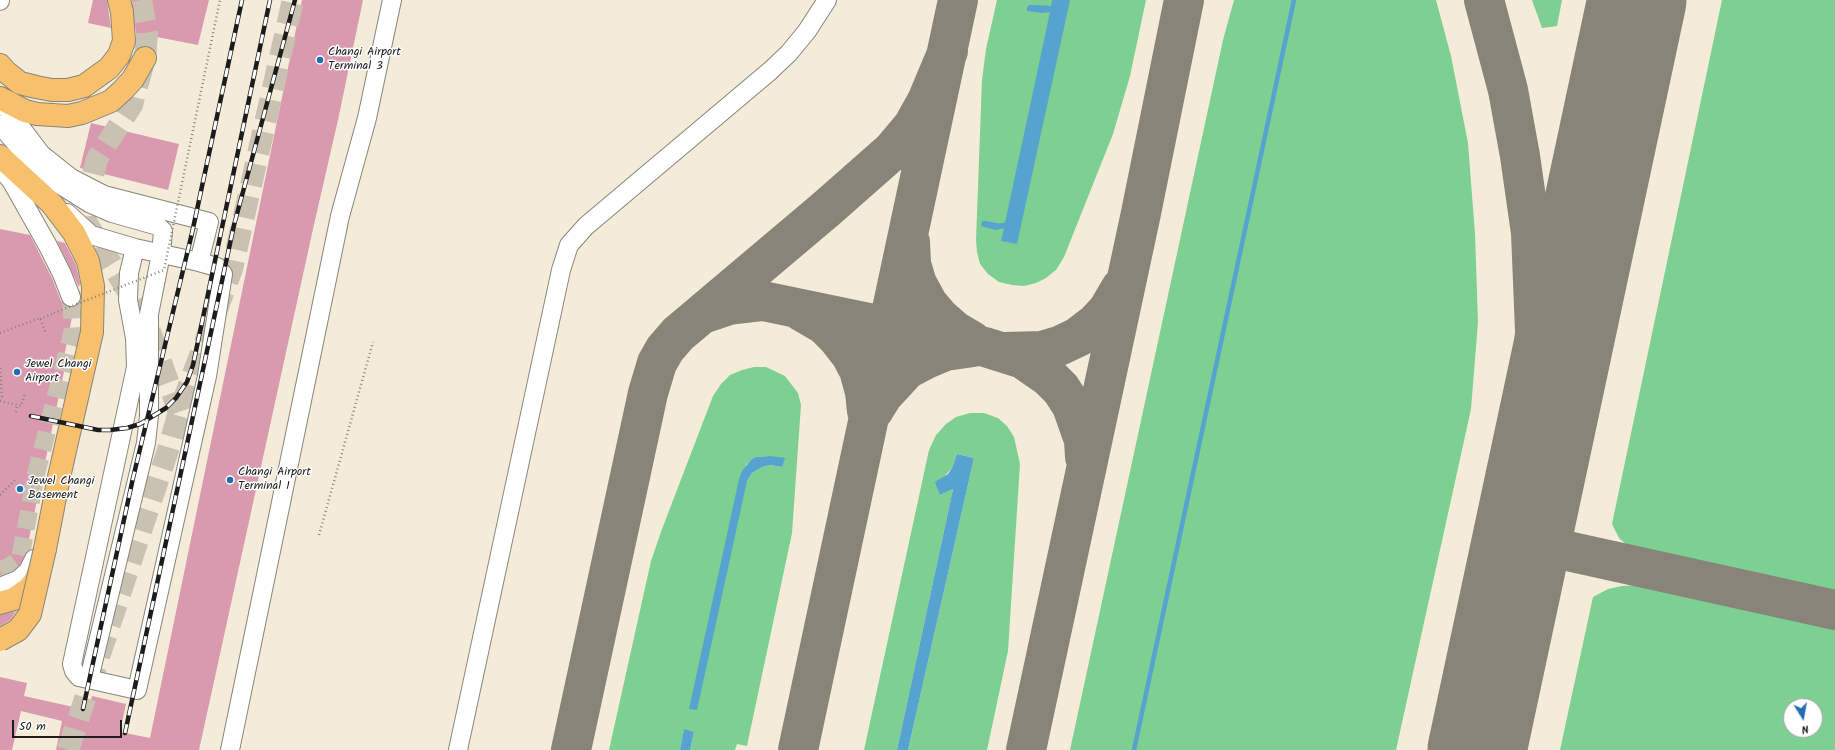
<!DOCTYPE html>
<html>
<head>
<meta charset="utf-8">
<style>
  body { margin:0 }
  #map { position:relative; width:1835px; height:750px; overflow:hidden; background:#f4ecd8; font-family:Kalam,sans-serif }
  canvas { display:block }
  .north { position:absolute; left:1783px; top:698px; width:40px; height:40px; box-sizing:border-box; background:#fff; border:1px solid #a4a4a4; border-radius:50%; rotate:169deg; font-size:11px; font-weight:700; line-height:16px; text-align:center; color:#1c1c1c }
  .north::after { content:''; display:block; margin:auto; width:14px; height:18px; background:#1f6fb2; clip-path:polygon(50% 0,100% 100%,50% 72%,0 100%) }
  .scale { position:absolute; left:12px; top:720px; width:110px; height:18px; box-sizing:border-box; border:2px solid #1c1c1c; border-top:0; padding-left:5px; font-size:12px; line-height:14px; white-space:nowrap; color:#1c1c1c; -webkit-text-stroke:3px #fff; paint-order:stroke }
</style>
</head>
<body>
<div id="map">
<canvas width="1835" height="750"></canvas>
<div class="north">N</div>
<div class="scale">50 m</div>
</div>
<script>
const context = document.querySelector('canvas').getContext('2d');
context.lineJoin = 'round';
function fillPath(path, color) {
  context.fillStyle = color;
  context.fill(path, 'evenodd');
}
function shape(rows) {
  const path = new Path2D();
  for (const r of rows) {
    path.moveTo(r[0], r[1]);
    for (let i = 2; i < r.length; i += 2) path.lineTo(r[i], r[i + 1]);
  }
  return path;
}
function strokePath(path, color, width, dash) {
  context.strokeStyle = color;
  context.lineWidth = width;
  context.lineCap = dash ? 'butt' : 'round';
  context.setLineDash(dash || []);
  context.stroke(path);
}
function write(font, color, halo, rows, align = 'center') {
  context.font = font + ' Kalam,sans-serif';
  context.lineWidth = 3;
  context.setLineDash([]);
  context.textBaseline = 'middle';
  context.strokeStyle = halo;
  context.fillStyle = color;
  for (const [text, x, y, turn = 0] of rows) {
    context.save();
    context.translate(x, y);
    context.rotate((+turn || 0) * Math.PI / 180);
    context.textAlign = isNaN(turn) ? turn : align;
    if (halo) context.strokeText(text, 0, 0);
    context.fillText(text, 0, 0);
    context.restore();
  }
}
const green = shape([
  [997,0,1146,0,1130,76,1113,134,1064,257,1056,270,1046,278,1036,283,1024,286,1012,285,999,282,988,274,980,264,977,252,976,240,982,80,986,49],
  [1234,0,1436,0,1451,56,1468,143,1475,234,1478,322,1471,409,1396,750,1070,750,1223,40],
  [1532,0,1562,0,1557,26,1542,28],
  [1722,0,1835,0,1835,594,1641,552,1629,547,1619,538,1612,524],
  [754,367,766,367,785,376,798,393,801,405,792,533,747,746,737,744,735,750,690,750,694,732,684,730,680,750,609,750,651,561,662,529,713,396,721,384,730,375,742,370],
  [770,456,782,467,770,465,762,467,752,473,747,481,746,465,756,457],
  [970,413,984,413,998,418,1007,426,1014,437,1020,464,1008,651,987,750,908,750,974,458,957,454,952,468,942,479,940,495,953,489,897,750,864,750,929,450,936,435,946,424,956,417],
  [1642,585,1835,629,1835,750,1560,750,1593,597,1608,589,1622,586],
  [1791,706,1815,706,1815,730,1791,730]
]);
const water = shape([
  [1052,0,1070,0,1017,244,1001,241,1004,228,996,230,981,226,982,223,997,226,1005,223,1050,12,1042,13,1027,11,1027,7,1046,9,1051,7],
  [957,454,974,458,908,750,897,750,953,489,940,495,935,482,948,474,952,468],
  [770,456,785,458,782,467,770,465,762,467,752,473,747,481,697,710,689,709,739,479,742,471,751,460,756,457],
  [684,729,694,732,690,750,680,750]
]);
const stream = shape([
  [1030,7,1050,8],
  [984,223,999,226,1004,225],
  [1134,750,1294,0]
]);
const taxiway = shape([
  [1484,0,1508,90,1520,156,1531,233,1535,331,1527,517],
  [910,242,911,264,917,284,928,304,939,317,955,331,972,341],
  [801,311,825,325,837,337,851,355,859,370,865,392,867,411],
  [705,313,729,305,763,301,985,347,1023,359,1049,377,1061,389,1072,406,1084,440,1085,457],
  [1005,352,1042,351,1059,346,1078,337,1095,324,1108,310,1121,288],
  [873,411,883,395,907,369,926,359,945,351,973,347],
  [1522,541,1835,610],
  [571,750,648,393,657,363,665,349,678,334,825,210,892,151,913,126,927,101,948,51],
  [798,750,958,0],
  [1026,750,1141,213,1184,0]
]);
const runway = shape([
  [1477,750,1637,0]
]);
const building = shape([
  [93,0,107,0,111,28,88,23],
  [132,0,209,0,198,45,136,33],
  [302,0,363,0,338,120,313,229,199,750,56,750,62,721,21,711,12,750,0,750,0,677,27,683,24,696,78,708,89,710,92,696,126,704,120,732,150,738],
  [91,123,179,144,168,190,80,168],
  [0,229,30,235,52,278,61,301,65,305,74,307,63,362,66,362,26,553,20,565,12,571,0,576],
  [57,241,65,243,76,265,80,283,79,287],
  [16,611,10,620,0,626,0,615]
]);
const minorTunnel = shape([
  [0,571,10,566,20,559,36,474,73,330,71,297]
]);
const majorTunnel = shape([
  [141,0,147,34,145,58,132,105,97,159,84,211,85,220,147,323,179,412],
  [68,750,168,450,179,412,232,269,293,0]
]);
const path = shape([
  [40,319,54,313],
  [0,333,40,318,46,334],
  [0,368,2,396,0,400],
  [0,401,21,406,25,394],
  [16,412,17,405],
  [0,495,17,478],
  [319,535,373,342]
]);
const minor = shape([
  [0,1,0,0],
  [0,100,41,154,71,178,104,195,209,222,199,262,135,248,91,235,67,213],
  [0,125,26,155,59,184,89,203,112,213,158,226,163,231,161,254,149,314,149,416,146,443,89,679],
  [0,167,12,182,48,246,62,274,71,297],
  [135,248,129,273,128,300,135,338,136,367,72,664,74,671,79,677,137,690,207,376,223,274,217,267,199,262],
  [0,587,18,580,28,571,34,559,43,561],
  [230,750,340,216,367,118,392,0],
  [458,750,561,270,569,245,586,226,770,71,789,53,807,31,827,0]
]);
const major = shape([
  [0,65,6,72,20,83,36,87,52,90,68,90,84,86,109,68,119,55,124,41,122,12,119,0],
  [0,98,25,111,37,114,68,116,82,113,111,101,123,90,133,79,145,58]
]);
const highway = shape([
  [0,156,52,204,74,233,88,261,93,286,92,332,59,477,45,549],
  [0,603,14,599,28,589,35,581,39,570]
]);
const rail = shape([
  [31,416,98,430,110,430,127,428,140,424,166,408,176,398,187,382,193,365,270,0],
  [83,709,133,478,192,233,242,0],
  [125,733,234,225,295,0]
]);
const pathBridge = shape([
  [54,313,164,270,220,0]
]);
const highwayBridge = shape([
  [0,640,18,630,30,614,45,549]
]);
const markers = [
  [320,60,4,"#1f6fb2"],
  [17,372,4,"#1f6fb2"],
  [230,480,4,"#1f6fb2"],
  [20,489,4,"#1f6fb2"]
];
const poiNames = [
  ["Changi Airport",328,53],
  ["Terminal 3",328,67],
  ["Jewel Changi",25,365],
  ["Airport",25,379],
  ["Changi Airport",238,473],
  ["Terminal 1",238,487],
  ["Jewel Changi",28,482],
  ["Basement",28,496]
];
fillPath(green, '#7dd092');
fillPath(water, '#56a3cf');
strokePath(stream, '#56a3cf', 4.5);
strokePath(taxiway, '#88847a', 40);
strokePath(runway, '#88847a', 99);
fillPath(building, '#d99aaf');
strokePath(minorTunnel, '#c9c2b2', 18, [18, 9]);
strokePath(majorTunnel, '#c9c2b2', 22, [22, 11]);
strokePath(minor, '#88847a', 20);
strokePath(major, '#88847a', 24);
strokePath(highway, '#88847a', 24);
strokePath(path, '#88847a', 2.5, [1, 3]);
strokePath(minor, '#fff', 18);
strokePath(major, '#f7c06c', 22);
strokePath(highway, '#f7c06c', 22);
strokePath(rail, '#1c1c1c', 4.5);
strokePath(rail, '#fff', 3, [9]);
strokePath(highwayBridge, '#88847a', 24, []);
strokePath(pathBridge, '#88847a', 2.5, [1, 3]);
strokePath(highwayBridge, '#f7c06c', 22);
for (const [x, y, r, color] of markers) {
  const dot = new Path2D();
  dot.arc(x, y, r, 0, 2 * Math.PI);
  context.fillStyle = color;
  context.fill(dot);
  strokePath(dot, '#fff', 1.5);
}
write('12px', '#1c1c1c', '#fff', poiNames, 'left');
</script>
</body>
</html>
